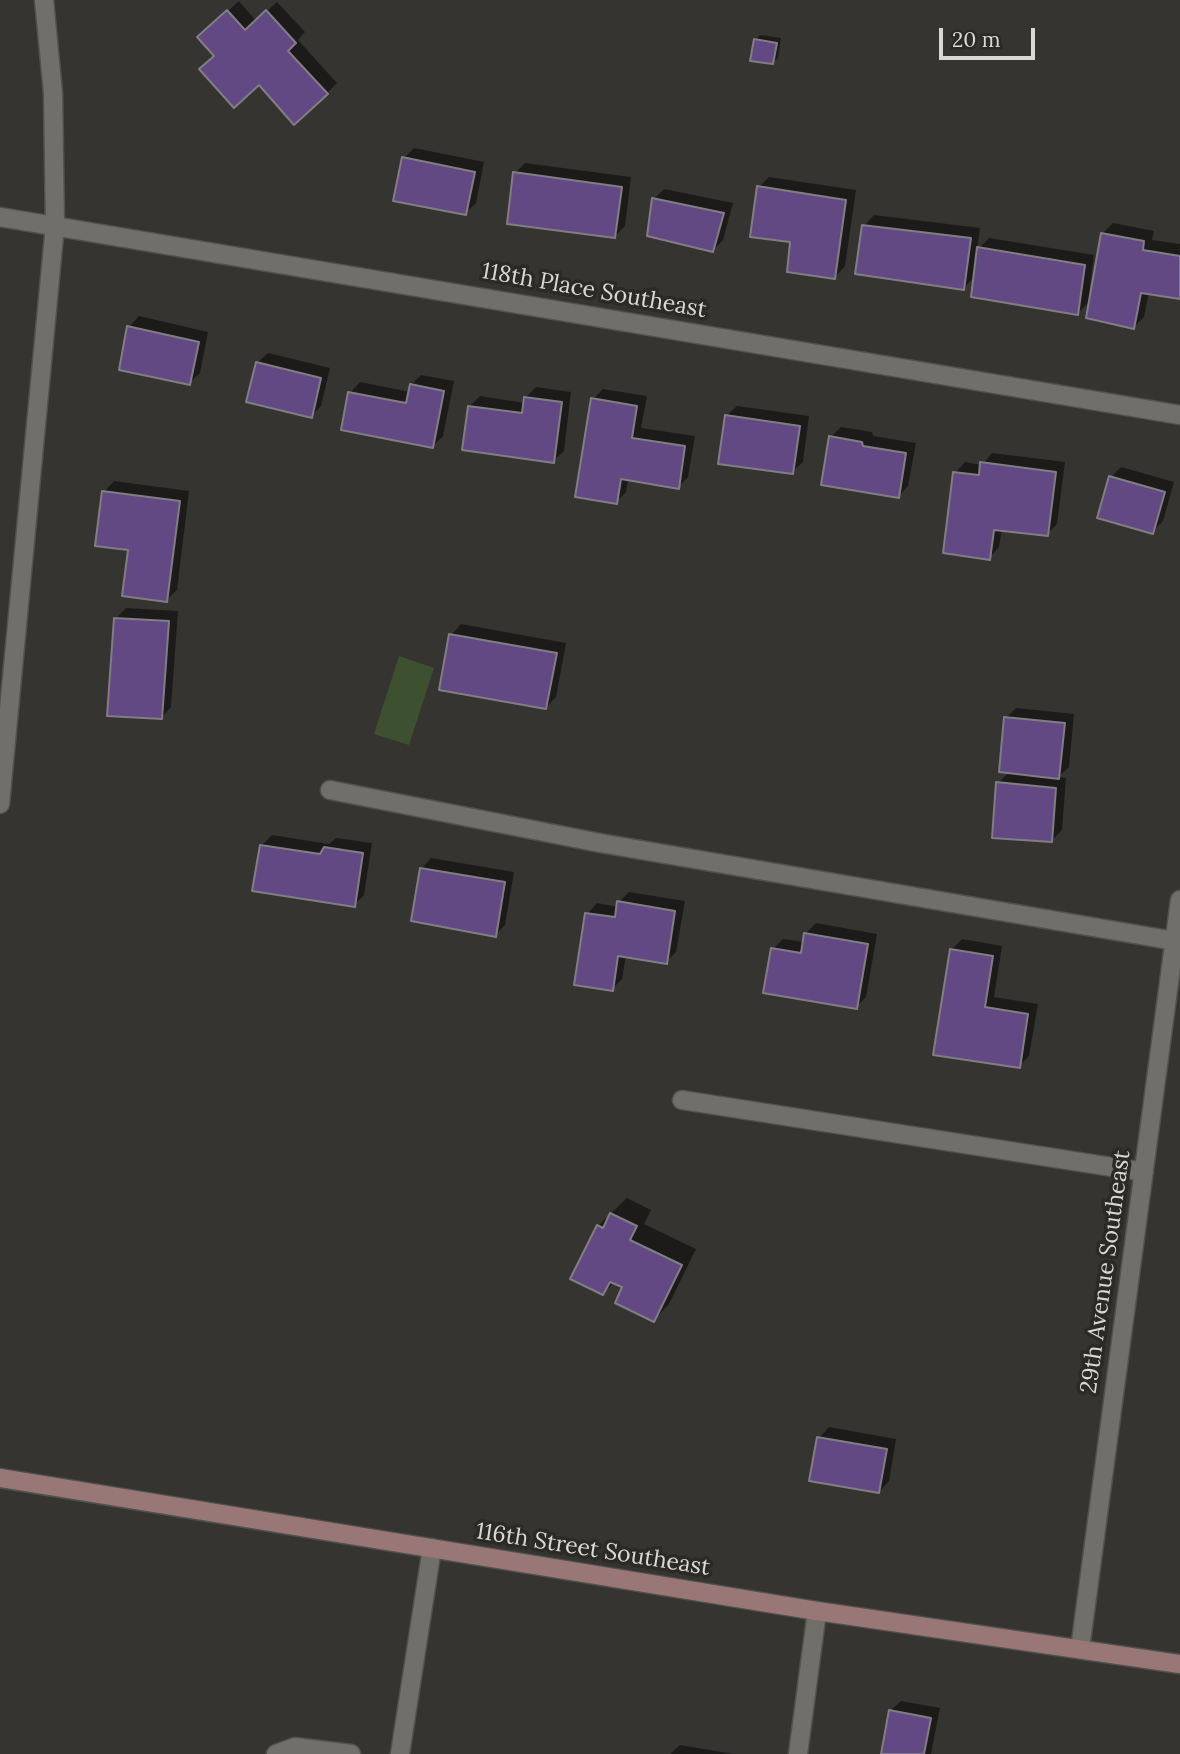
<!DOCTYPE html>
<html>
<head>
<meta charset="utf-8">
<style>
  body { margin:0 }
  #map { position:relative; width:1180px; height:1754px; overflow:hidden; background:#353430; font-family:Lora,serif }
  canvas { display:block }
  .scale { position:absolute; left:939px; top:28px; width:96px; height:32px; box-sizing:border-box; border:4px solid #d8d8d5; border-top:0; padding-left:9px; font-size:21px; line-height:24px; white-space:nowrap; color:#d8d8d5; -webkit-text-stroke:5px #2b2a26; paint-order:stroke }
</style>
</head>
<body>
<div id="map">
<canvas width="1180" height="1754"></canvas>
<div class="scale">20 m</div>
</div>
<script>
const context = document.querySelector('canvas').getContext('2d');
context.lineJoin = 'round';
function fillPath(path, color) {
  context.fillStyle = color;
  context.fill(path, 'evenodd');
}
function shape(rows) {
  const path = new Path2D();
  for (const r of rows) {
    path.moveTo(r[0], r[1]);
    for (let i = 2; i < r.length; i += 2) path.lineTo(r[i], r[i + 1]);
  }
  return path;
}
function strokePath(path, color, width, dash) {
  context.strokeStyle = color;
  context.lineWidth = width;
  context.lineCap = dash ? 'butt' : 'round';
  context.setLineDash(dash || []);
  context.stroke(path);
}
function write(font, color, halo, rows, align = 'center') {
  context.font = font + ' Lora,serif';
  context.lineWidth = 7;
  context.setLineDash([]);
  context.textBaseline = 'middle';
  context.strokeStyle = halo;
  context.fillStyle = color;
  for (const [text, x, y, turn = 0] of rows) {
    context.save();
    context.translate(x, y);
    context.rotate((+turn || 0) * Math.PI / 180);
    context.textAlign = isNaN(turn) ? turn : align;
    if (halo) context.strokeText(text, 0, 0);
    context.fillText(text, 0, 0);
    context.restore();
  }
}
const green = shape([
  [399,656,434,668,409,745,374,734]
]);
const shadow = shape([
  [239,1,256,21,277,2,305,32,298,40,337,83,327,93,259,83,216,55,210,27],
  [760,35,781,38,778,58,773,62,755,40],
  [414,148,484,162,476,203,465,213,404,158],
  [525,163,631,177,625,226,615,236,515,173],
  [769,177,856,190,845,266,835,277,792,240,759,187],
  [664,189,733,203,723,240,713,250,654,199],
  [874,215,980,228,977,250,989,238,1094,255,1089,295,1092,295,1102,234,1113,223,1154,231,1152,240,1180,244,1180,297,1149,292,1144,317,1134,327,1091,300,1077,314,976,276,963,288,864,226],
  [139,316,208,332,200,373,189,383,129,327],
  [268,353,330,368,321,406,311,416,257,363],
  [421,375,454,381,443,436,433,446,350,393,360,382,410,392,411,385],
  [536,387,571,392,564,451,553,461,469,407,480,396,525,403,525,398],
  [603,389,647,396,641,428,695,436,688,477,678,487,628,479,626,492,616,502,593,399],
  [737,406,809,416,803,462,792,472,726,416],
  [841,427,872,432,873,436,916,443,908,486,898,497,831,437],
  [992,453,1065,462,1057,524,1047,534,1002,529,999,547,989,558,955,473,965,462,982,465],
  [1121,467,1174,482,1163,521,1152,532,1111,477],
  [114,481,189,491,177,590,166,600,130,549,104,492],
  [126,608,178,611,171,707,161,718,116,618],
  [461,624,566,643,556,697,546,707,451,635],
  [1016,708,1074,714,1069,767,1058,777,1066,778,1062,830,1051,841,998,783,1009,772,1006,718],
  [272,835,329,844,336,838,372,843,364,895,354,905,261,846],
  [431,858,514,872,505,925,495,935,421,869],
  [629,892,685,901,676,952,666,962,626,956,622,979,612,989,587,914,597,903,618,907,619,902],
  [816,923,877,934,866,997,856,1007,773,949,783,939,804,942,806,933],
  [962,939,1002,946,994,997,1038,1004,1029,1056,1019,1066,951,950],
  [627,1198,651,1210,644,1224,696,1249,669,1304,654,1320,624,1286,615,1282,603,1293,598,1226],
  [829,1427,896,1439,889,1481,879,1492,819,1438],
  [901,1701,940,1708,931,1754,883,1754,890,1711],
  [680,1745,734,1754,670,1754]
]);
const building = shape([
  [227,10,245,30,266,10,296,43,288,51,328,94,294,125,259,85,234,108,199,69,214,56,197,37,227,10],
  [754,39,777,43,773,64,750,61,754,39],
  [402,157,475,172,466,215,393,201,402,157],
  [513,172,622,187,615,238,507,224,513,172],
  [757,186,846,200,835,279,787,272,790,242,750,237,757,186],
  [652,198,724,213,713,252,647,236,652,198],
  [862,225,971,238,964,290,855,274,862,225],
  [1101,233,1144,241,1143,250,1180,256,1180,299,1141,293,1134,329,1086,318,1101,233],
  [977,247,1085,265,1078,315,971,297,977,247],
  [127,326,199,342,190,385,119,370,127,326],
  [256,362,321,378,312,418,246,402,256,362],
  [410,384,444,391,433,448,341,430,348,392,406,403,410,384],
  [524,397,562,402,554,463,462,450,468,406,522,413,524,397],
  [591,398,637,406,632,438,685,446,679,489,621,479,617,504,575,497,591,398],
  [725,415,800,426,793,474,718,464,725,415],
  [829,436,862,442,863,446,906,453,899,498,821,485,829,436],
  [980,462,1056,472,1048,536,994,530,990,560,943,553,953,472,979,475,980,462],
  [1109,476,1165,492,1153,534,1097,518,1109,476],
  [102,491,180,501,167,602,122,596,128,550,95,546,102,491],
  [114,618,169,621,162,719,107,716,114,618],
  [449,634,557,653,546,709,439,690,449,634],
  [1004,717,1065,723,1059,779,999,772,1004,717],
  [996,782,1056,788,1052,842,992,838,996,782],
  [260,845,320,854,324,847,363,853,355,907,252,891,260,845],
  [420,868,505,882,496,937,411,921,420,868],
  [617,901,675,911,667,964,618,956,613,991,574,985,585,913,615,917,617,901],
  [804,933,868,944,857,1009,763,993,771,948,801,953,804,933],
  [950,949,993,956,985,1007,1028,1014,1020,1068,933,1055,950,949],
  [610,1213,637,1226,630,1240,682,1265,654,1322,615,1303,622,1287,610,1282,603,1295,570,1279,597,1225,603,1228,610,1213],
  [817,1437,887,1449,879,1493,809,1481,817,1437],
  [889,1710,931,1718,924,1754,881,1754,889,1710]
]);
const street = shape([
  [0,217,1180,415],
  [330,790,600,843,1175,941],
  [0,804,55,225,53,93,44,0],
  [682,1100,1144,1172],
  [1080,1649,1180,900],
  [276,1754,295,1747,351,1754],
  [400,1754,432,1548],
  [798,1754,817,1611]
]);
const secondary = shape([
  [0,1478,817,1611,1180,1664]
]);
const streetNames = [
  ["118th Place Southeast",594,291,10],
  ["29th Avenue Southeast",1106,1272,-82],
  ["116th Street Southeast",593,1550,9]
];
fillPath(green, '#3d5130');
fillPath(shadow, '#0007');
fillPath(building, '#624983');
strokePath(building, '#807e83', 2);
strokePath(street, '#51514d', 21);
strokePath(secondary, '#51514d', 21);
strokePath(street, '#716f6a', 18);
strokePath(secondary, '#9a7777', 18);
write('23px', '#d8d8d5', '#2b2a26', streetNames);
</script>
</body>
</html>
